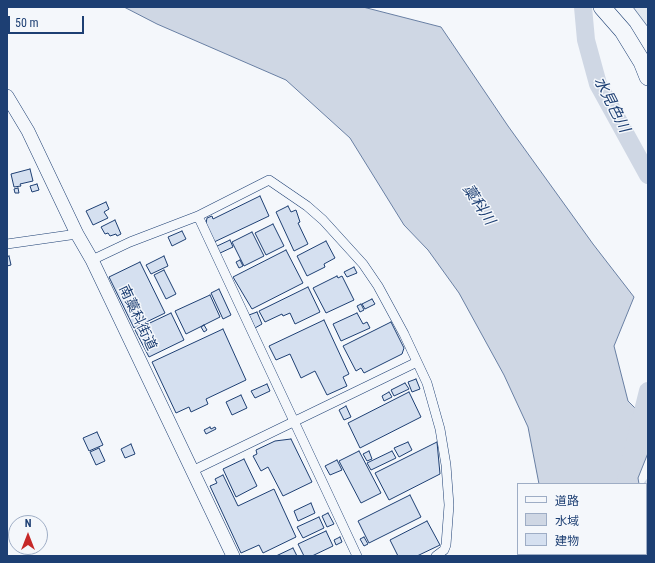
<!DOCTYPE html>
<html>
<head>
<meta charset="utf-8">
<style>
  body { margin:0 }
  #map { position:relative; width:655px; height:563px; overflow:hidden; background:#f4f7fb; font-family:"Roboto Condensed","Noto Sans JP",sans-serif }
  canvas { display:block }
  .frame { position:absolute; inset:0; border:8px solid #1d3f73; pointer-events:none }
  .legend { position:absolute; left:517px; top:483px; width:130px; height:72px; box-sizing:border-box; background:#f4f7fb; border:1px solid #9eadc5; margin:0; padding:5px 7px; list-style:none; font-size:12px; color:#1d3f73 }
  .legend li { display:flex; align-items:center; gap:8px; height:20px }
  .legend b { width:20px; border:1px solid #9eadc5 }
  .north { position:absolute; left:8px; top:515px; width:40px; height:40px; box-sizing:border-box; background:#f4f7fb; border:1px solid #9eadc5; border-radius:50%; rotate:0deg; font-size:11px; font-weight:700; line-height:16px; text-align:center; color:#1d3f73 }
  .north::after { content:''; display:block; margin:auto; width:14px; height:18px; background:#c62828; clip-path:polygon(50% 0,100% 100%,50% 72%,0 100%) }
  .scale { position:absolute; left:8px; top:16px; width:76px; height:18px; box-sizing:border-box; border:2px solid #1d3f73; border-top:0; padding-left:5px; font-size:12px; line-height:14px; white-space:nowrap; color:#1d3f73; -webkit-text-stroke:3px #f4f7fb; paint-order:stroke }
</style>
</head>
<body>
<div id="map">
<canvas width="655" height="563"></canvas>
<div class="frame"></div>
<ul class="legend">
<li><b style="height:5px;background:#f4f7fb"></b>道路</li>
<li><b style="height:11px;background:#cfd7e4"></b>水域</li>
<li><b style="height:11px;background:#d5e0f0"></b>建物</li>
</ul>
<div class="north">N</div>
<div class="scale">50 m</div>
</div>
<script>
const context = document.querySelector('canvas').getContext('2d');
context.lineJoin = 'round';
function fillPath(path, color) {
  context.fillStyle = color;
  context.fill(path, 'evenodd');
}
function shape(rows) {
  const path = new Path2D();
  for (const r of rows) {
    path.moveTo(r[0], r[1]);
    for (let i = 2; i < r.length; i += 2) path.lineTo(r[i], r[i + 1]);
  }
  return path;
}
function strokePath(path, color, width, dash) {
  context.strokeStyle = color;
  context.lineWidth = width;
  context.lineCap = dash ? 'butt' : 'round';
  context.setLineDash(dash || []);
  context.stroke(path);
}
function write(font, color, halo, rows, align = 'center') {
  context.font = font + ' "Roboto Condensed","Noto Sans JP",sans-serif';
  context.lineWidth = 3;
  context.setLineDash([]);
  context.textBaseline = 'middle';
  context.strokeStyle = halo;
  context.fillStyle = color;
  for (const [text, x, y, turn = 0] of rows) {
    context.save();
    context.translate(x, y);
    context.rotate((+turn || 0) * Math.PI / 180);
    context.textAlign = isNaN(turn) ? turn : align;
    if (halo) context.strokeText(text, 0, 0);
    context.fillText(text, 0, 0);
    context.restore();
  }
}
const green = shape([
  [633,7,648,7,648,27,633,7]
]);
const water = shape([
  [124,7,363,7,441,27,508,126,593,244,634,297,614,346,628,401,648,421,648,453,638,478,639,484,539,484,528,427,504,375,459,293,428,250,404,225,350,138,286,80,157,24,124,7],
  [646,530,648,535,648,556,531,556,532,554,646,554,646,530]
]);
const stream = shape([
  [645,484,648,480]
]);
const river = shape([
  [583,7,586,40,598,84,648,175],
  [625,484,648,391]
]);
const building = shape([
  [30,169,33,181,20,184,21,186,14,187,11,174,30,169],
  [37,184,39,190,32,192,30,186,37,184],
  [18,188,19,193,15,193,14,189,18,188],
  [260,196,269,216,212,243,205,229,207,218,212,216,213,219,260,196],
  [106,202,109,209,104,212,108,218,93,225,86,211,106,202],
  [288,206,291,212,296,210,300,222,298,223,308,244,294,251,276,212,288,206],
  [115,220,121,234,117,236,116,234,110,236,108,233,105,234,101,227,115,220],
  [273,224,284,246,266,255,255,233,273,224],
  [182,231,186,239,172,246,168,237,182,231],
  [252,232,264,256,244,266,232,242,252,232],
  [230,240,233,247,218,254,215,247,230,240],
  [326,241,335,258,324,264,325,267,307,276,297,256,326,241],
  [286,250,303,283,252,309,233,277,286,250],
  [9,256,11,265,7,266,7,257,9,256],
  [164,256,168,266,151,274,146,265,164,256],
  [240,260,243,266,239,268,236,262,240,260],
  [140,262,165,313,134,328,109,277,140,262],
  [354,267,357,273,347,277,344,272,354,267],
  [164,270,176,294,166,299,154,275,164,270],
  [337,276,338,278,342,276,354,300,326,313,313,288,337,276],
  [308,287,320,312,295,324,290,313,283,316,282,314,265,322,259,311,308,287],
  [219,289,231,315,223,319,211,293,219,289],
  [210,295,220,317,186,334,175,311,210,295],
  [372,299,375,304,365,309,362,304,372,299],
  [361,304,364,310,360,312,357,306,361,304],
  [257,312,262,324,255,328,249,315,257,312],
  [171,313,184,340,149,357,135,330,171,313],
  [357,313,363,324,367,322,370,328,341,341,333,324,357,313],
  [324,320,349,374,343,377,347,386,327,395,315,371,301,378,290,354,276,360,269,346,324,320],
  [391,322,404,348,402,354,364,373,361,368,356,371,343,346,391,322],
  [204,325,207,330,204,332,201,327,204,325],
  [223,329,246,380,206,399,208,404,191,412,189,407,176,413,152,362,223,329],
  [416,379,420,389,412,392,408,382,416,379],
  [405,383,409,389,394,396,391,390,405,383],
  [267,384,270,391,255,398,251,391,267,384],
  [389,392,392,397,384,401,382,396,389,392],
  [409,392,421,417,360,448,348,423,409,392],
  [241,395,247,408,232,415,226,402,241,395],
  [346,406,351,417,344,420,339,410,346,406],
  [210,427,211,429,215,427,216,429,206,434,204,430,210,427],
  [97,432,103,445,89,451,83,438,97,432],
  [291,439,312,482,283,496,268,467,261,471,253,456,257,454,256,450,275,441,291,439],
  [408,442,412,450,399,457,394,448,408,442],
  [437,442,440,474,389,500,375,473,437,442],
  [131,444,135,454,125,458,121,449,131,444],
  [99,448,105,461,96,465,90,452,99,448],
  [359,451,381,493,361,503,339,461,359,451],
  [369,451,372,459,367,461,363,454,369,451],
  [392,451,396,458,371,470,367,463,392,451],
  [244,459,257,486,236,497,223,469,244,459],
  [337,460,342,470,330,475,325,466,337,460],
  [223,475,238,506,274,489,296,537,263,553,259,545,241,553,210,486,217,483,215,479,223,475],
  [410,495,421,517,369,543,358,521,410,495],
  [311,503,315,513,298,521,294,511,311,503],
  [328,513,334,524,327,527,322,516,328,513],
  [319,517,324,528,303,538,297,527,319,517],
  [427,521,440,545,417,556,398,556,390,540,427,521],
  [326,531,333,546,312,556,304,556,298,544,326,531],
  [340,537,342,542,336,545,334,540,340,537],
  [364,537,368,544,364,546,360,539,364,537],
  [293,548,297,556,276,556,293,548]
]);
const street = shape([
  [198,216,357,556],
  [7,244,77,234],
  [92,260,130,242,198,216,269,180,307,206,323,220,363,264,378,286,404,334,427,383,440,429,446,465,449,505,446,545,444,550,436,556],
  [192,471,417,362]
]);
const secondary = shape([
  [7,96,28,131,77,234,92,260,233,556]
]);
const highway = shape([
  [602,7,623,31,642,62,648,77]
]);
const streetNames = [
  ["南藁科街道",137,318,65]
];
const waterNames = [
  ["水見色川",611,105,63],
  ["藁科川",478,205,57]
];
fillPath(green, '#e3e9f0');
strokePath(green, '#687fa3', 1);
fillPath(water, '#cfd7e4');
strokePath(water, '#687fa3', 1);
strokePath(stream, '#cfd7e4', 3);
strokePath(river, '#cfd7e4', 18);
fillPath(building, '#d5e0f0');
strokePath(building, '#1d3f73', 1);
strokePath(street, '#1d3f73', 10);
strokePath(secondary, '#1d3f73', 14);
strokePath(highway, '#1d3f73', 18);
strokePath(street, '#f4f7fb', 9);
strokePath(secondary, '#f4f7fb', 13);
strokePath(highway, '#f4f7fb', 17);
write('14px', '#1d3f73', '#f4f7fb', streetNames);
write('italic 15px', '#1d3f73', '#f4f7fb', waterNames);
</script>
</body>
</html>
